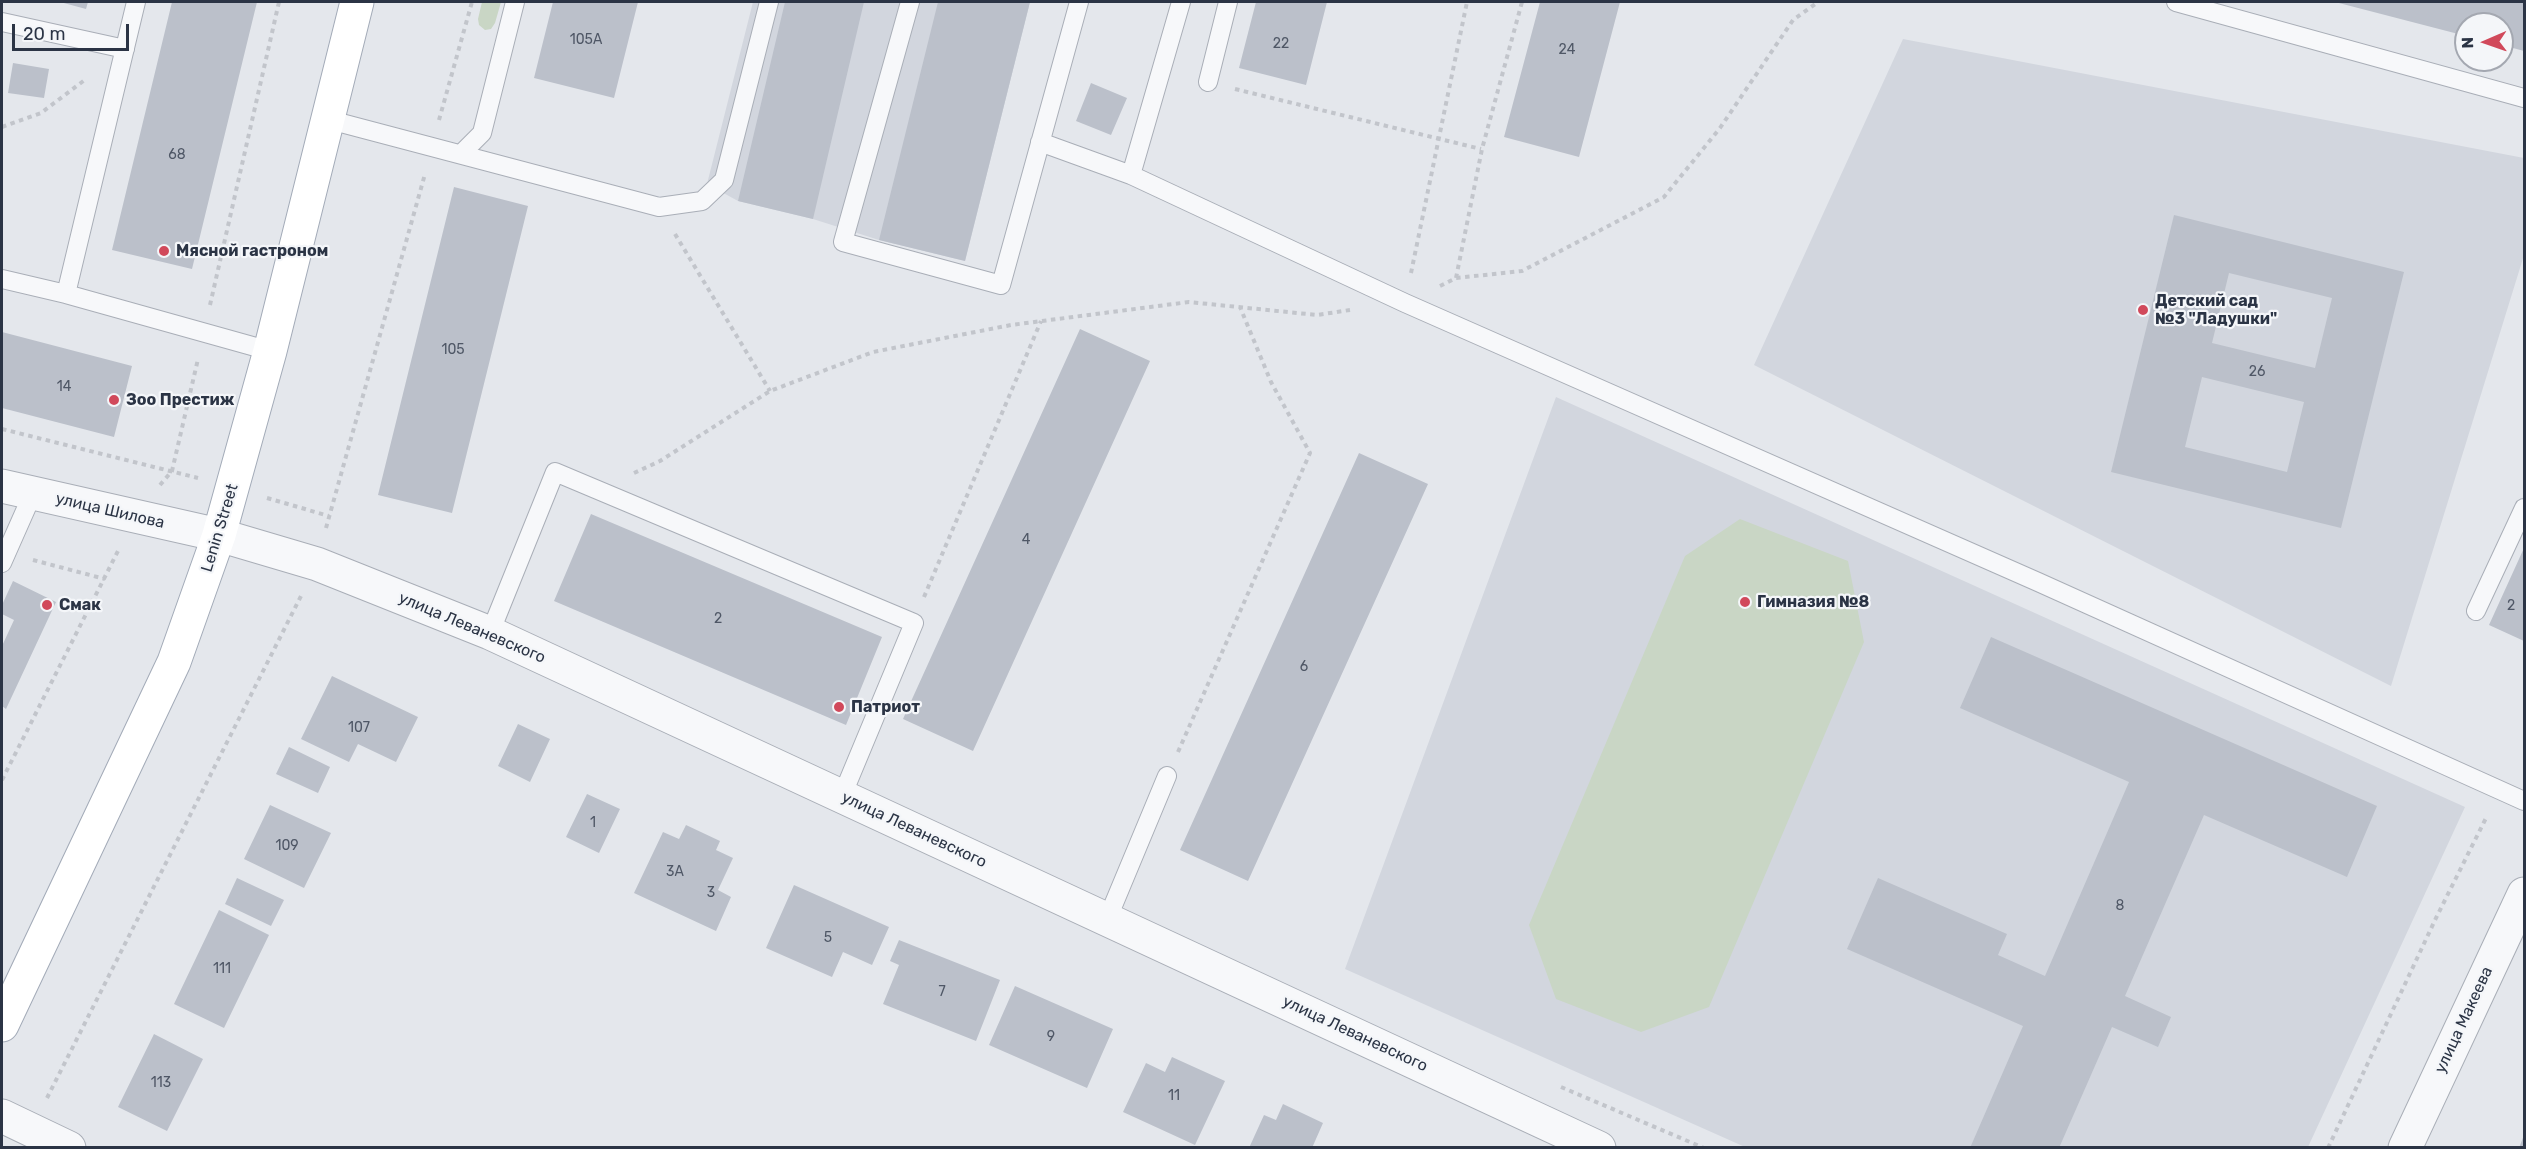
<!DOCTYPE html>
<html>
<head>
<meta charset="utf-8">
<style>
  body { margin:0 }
  #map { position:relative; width:2526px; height:1149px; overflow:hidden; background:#e4e7ec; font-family:Rubik,sans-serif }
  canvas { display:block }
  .frame { position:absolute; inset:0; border:3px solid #2b3445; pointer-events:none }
  .north { position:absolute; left:2454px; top:12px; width:60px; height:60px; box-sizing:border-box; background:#f4f6f9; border:2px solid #a4a8b1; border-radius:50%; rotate:268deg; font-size:16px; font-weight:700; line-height:24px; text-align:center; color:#2b3445 }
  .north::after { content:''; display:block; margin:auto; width:21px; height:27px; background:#d1495b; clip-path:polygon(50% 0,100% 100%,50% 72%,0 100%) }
  .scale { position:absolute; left:12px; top:24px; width:117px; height:27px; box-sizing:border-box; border:3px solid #2b3445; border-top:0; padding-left:8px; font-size:18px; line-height:21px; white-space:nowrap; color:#2b3445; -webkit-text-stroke:4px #f4f6f9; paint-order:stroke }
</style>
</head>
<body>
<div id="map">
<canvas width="2526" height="1149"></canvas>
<div class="frame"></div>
<div class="north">N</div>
<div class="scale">20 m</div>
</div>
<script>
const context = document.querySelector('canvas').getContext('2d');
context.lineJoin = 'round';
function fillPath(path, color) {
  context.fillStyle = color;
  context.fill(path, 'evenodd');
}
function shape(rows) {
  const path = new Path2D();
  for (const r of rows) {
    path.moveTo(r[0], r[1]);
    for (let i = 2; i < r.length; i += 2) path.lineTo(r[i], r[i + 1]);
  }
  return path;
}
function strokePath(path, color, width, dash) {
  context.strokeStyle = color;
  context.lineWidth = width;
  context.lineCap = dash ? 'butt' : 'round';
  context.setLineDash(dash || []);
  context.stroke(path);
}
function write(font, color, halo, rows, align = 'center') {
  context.font = font + ' Rubik,sans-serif';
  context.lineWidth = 4.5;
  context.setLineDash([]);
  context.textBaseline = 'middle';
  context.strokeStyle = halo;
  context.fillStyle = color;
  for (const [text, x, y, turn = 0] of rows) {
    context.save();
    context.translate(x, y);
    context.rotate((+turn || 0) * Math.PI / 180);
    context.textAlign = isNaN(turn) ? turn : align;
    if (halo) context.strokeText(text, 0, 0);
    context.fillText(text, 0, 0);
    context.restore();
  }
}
const built = shape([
  [753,2,1030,2,965,261,879,240,813,219,738,201,707,184],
  [1903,39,2524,158,2524,255,2391,686,1754,365],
  [1556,397,2465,807,2308,1147,1745,1147,1345,969]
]);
const green = shape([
  [482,2,501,2,495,23,491,29,485,30,479,25,478,19],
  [1740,519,1848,561,1864,642,1709,1007,1641,1032,1556,999,1529,925,1685,556]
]);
const building = shape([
  [60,2,88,2,86,9],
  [172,2,257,2,192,269,112,250],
  [553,2,638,2,614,98,534,78],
  [785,2,864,2,813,219,738,201],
  [938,2,1030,2,965,261,879,240],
  [1256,2,1327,2,1306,85,1239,68],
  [1540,2,1620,2,1579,157,1504,137],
  [2335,2,2524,2,2524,51,2502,45,2502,24,2466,24,2466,36],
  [13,63,49,69,44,98,8,93],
  [1091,83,1127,98,1111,135,1076,121],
  [454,187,528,206,452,513,378,495],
  [2174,215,2404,272,2341,528,2111,472],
  [2229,273,2332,298,2315,368,2212,343],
  [2202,377,2304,402,2287,472,2185,447],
  [1080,329,1150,361,973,751,903,719],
  [2,332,132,366,114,437,2,408],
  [1359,453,1428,484,1248,881,1180,850],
  [591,514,882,637,846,725,554,601],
  [2524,548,2524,641,2489,625],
  [13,581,56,602,6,709,2,706,2,646,14,620,2,614,2,605],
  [1991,637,2377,806,2347,877,2204,815,2125,996,2171,1017,2158,1047,2112,1027,2059,1148,1970,1148,2023,1026,1847,949,1878,878,2007,934,1998,955,2045,976,2129,782,1960,708],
  [332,676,418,717,396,762,358,744,349,762,301,739],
  [518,724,550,739,530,782,498,766],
  [289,747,330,767,318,793,276,774],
  [587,794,620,809,599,853,566,837],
  [270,805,331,833,304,888,244,859],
  [686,825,720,841,716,850,733,858,718,890,731,897,716,931,634,893,663,832,679,839],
  [237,878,284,900,271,926,225,904],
  [794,885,889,927,872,965,843,952,832,977,766,948],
  [219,910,269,935,224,1028,174,1004],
  [899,940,1000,980,976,1041,883,1004,899,965,890,961],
  [1015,986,1113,1029,1087,1088,989,1045],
  [154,1034,203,1059,167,1131,118,1107],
  [1172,1057,1225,1081,1195,1145,1123,1112,1146,1063,1165,1072],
  [1283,1104,1323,1123,1312,1148,1249,1148,1264,1115,1276,1120],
  [2524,1135,2524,1148,2519,1148]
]);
const path = shape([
  [1235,89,1481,149],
  [439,120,472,2],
  [2,127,41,113,86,79],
  [675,234,770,391],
  [1411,273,1467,2],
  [1456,278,1482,149,1522,2],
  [1440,286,1456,278,1522,271,1664,197,1720,128,1793,20,1818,2],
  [210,305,279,2],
  [2,429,198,478],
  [634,473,660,461,770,391,873,352,1011,325,1189,302,1317,315,1350,310],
  [160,485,172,471,198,359],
  [267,498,329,516],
  [326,528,425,174],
  [33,560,105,579],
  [924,597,1041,321],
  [1178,752,1310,453,1271,382,1240,307],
  [2,780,119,549],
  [1561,1087,1704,1148],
  [47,1098,301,596],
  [2328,1148,2436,918,2487,816]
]);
const lane = shape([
  [910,2,843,242,1001,285,1079,2],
  [1181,2,1131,175,1405,303,2038,582,2524,801],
  [2176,2,2524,98],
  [2,22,125,49],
  [1208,82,1228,2],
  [326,119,659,207,702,201,724,180,769,2],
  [1040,142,1131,175],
  [461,154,482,133,515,2],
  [2,279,66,294,270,351],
  [66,294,136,2],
  [2,563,33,493],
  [2476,611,2524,508],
  [490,633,555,472,914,623,842,796],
  [1107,920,1167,776]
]);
const street = shape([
  [2,486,219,535,317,564,490,633,1599,1148],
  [2,1116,69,1148],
  [2405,1148,2524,894]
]);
const primary = shape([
  [2,1025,174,662,219,535,270,351,357,2]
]);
const markers = [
  [164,251,6,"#d1495b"],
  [2143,310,6,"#d1495b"],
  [114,400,6,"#d1495b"],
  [1745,602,6,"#d1495b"],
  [47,605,6,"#d1495b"],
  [839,707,6,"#d1495b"]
];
const numberNames = [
  ["105А",586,40],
  ["22",1281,44],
  ["24",1567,50],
  ["68",177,155],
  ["105",453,350],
  ["26",2257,372],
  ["14",64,387],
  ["4",1026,540],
  ["2",2511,606],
  ["2",718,619],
  ["6",1304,667],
  ["107",359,728],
  ["1",593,823],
  ["109",287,846],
  ["3А",675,872],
  ["3",711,893],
  ["8",2120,906],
  ["5",828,938],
  ["111",222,969],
  ["7",942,992],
  ["9",1051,1037],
  ["113",161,1083],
  ["11",1174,1096]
];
const poiNames = [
  ["Мясной гастроном",176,251],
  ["Детский сад",2155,301],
  ["№3 \"Ладушки\"",2155,319],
  ["Зоо Престиж",126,400],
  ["Гимназия №8",1757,602],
  ["Смак",59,605],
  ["Патриот",851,707]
];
const streetNames = [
  ["улица Шилова",110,511,13],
  ["Lenin Street",220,528,-73],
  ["улица Леваневского",472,628,23],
  ["улица Леваневского",914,830,25],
  ["улица Макеева",2464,1020,-65],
  ["улица Леваневского",1355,1034,25]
];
fillPath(built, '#d2d6de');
fillPath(green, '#c9d6c5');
fillPath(building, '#bbc0ca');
strokePath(lane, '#a9aeb7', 20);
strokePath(street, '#a9aeb7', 35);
strokePath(primary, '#a3abb8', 35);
strokePath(path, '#c2c5cb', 4, [4.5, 4.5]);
strokePath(lane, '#f7f8fa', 18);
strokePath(street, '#f7f8fa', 33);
strokePath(primary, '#fff', 33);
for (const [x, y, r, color] of markers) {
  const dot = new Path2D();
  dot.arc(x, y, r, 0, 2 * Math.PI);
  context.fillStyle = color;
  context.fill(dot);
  strokePath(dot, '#f4f6f9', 2);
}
write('14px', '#4f5766', null, numberNames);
write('bold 16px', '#2b3445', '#f4f6f9', poiNames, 'left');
write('16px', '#2b3445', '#f4f6f9', streetNames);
</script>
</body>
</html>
